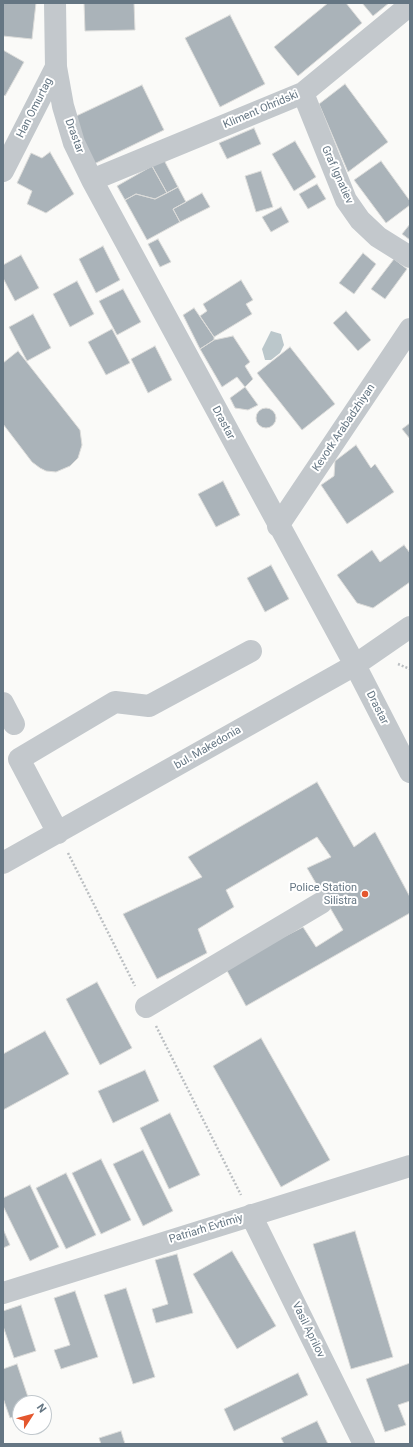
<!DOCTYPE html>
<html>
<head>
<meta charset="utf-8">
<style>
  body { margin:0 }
  #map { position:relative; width:413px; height:1447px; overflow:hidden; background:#fafaf8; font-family:Roboto,sans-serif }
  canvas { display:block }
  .frame { position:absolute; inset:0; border:4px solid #657683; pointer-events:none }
  .north { position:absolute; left:12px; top:1395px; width:40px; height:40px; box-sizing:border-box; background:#fff; border:1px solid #c1c8cd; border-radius:50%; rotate:54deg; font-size:11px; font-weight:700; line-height:16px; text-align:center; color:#657683 }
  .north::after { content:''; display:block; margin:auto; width:14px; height:18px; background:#e4572e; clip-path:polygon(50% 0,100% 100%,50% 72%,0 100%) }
</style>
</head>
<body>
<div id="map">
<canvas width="413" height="1447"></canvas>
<div class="frame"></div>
<div class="north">N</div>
</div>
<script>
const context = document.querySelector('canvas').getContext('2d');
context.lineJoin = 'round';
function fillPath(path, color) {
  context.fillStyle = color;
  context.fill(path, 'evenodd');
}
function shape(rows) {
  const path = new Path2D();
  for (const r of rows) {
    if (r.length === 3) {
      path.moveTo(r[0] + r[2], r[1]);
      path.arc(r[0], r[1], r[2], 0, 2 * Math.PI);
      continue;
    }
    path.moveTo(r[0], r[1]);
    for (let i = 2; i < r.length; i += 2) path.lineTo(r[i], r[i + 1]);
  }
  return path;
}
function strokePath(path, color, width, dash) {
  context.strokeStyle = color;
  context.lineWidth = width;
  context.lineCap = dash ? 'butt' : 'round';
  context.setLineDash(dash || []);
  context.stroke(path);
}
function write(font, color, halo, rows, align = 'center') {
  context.font = font + ' Roboto,sans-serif';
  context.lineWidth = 4;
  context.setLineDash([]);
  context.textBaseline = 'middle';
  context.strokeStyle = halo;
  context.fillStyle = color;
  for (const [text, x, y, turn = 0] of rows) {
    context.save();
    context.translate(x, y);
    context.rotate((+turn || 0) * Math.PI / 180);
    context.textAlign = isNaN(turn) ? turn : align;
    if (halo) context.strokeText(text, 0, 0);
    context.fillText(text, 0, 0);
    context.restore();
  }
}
const water = shape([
  [271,331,281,334,284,345,280,353,271,360,265,360,262,349]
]);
const building = shape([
  [3,3,36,3,32,39,3,36,3,3],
  [84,3,134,3,135,30,85,31,84,3],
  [328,3,346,3,362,23,298,76,274,47,328,3],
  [362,3,389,3,373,16,362,3],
  [230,15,265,84,220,107,185,38,230,15],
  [3,50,24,62,5,96,3,94,3,50],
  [345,84,388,142,348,172,319,104,345,84],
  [142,85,164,130,94,164,72,118,142,85],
  [254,128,261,144,227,159,219,143,254,128],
  [295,141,316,177,294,191,272,154,295,141],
  [50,152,74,194,46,213,27,204,32,191,17,183,31,153,42,158,50,152],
  [164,160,178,187,167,193,152,166,164,160],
  [381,161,410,201,410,205,386,223,354,180,381,161],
  [152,166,167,193,155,199,136,194,125,200,117,186,152,166],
  [261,171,273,207,256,212,245,176,261,171],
  [317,184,326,199,308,209,299,194,317,184],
  [178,187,186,202,173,209,180,222,147,240,125,200,136,194,155,199,178,187],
  [202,193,210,207,180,222,173,209,202,193],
  [281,207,289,222,271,232,262,217,281,207],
  [410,224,410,240,402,234,410,224],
  [158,239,171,262,160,267,148,244,158,239],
  [103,246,120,280,96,293,79,259,103,246],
  [363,253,376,264,354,294,339,283,363,253],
  [21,255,39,288,15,301,3,278,3,265,21,255],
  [394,259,407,269,385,299,371,289,394,259],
  [241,280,253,300,246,304,252,314,214,337,200,316,207,311,203,304,241,280],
  [77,281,94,314,70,327,53,294,77,281],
  [123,289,141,322,117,335,99,301,123,289],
  [194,308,214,337,214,340,200,349,183,315,194,308],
  [346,311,371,340,358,351,333,323,346,311],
  [33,314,51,348,27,361,9,327,33,314],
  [112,329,130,363,106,375,88,342,112,329],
  [233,336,250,362,245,366,253,379,245,387,237,377,222,387,200,349,214,340,233,336],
  [155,346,172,380,148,393,131,359,155,346],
  [290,347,335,404,302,430,257,373,290,347],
  [18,351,80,430,82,445,78,458,70,466,56,472,46,471,40,468,32,462,3,424,3,363,18,351],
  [245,387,258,405,248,410,235,408,230,398,245,387],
  [266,418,10],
  [410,423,410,439,402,429,410,423],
  [356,445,371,468,375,464,394,492,347,524,321,485,334,476,335,461,356,445],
  [223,481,240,515,216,527,198,494,223,481],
  [404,545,410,553,410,582,373,608,357,603,337,575,372,550,380,562,404,545],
  [271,565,289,599,265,612,247,578,271,565],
  [317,782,354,847,375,832,410,897,410,913,246,1006,225,967,303,927,316,947,343,930,307,868,331,857,317,837,226,890,234,907,198,929,207,953,157,979,123,914,202,877,188,857,317,782],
  [97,982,132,1048,100,1065,66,999,97,982],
  [45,1031,69,1074,3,1110,3,1054,45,1031],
  [261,1038,330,1160,281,1187,213,1066,261,1038],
  [145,1070,159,1101,113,1123,98,1091,145,1070],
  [170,1113,200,1175,169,1189,140,1128,170,1113],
  [143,1150,173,1211,143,1226,113,1164,143,1150],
  [101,1159,131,1220,101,1234,72,1173,101,1159],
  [66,1173,96,1235,66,1249,36,1188,66,1173],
  [30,1185,59,1247,30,1261,3,1206,3,1198,30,1185],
  [3,1229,10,1245,3,1248,3,1229],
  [355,1231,393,1357,351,1369,313,1244,355,1231],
  [232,1251,276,1326,237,1349,193,1274,232,1251],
  [177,1254,193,1313,156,1323,152,1309,168,1304,155,1260,177,1254],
  [126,1288,155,1377,133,1384,104,1295,126,1288],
  [75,1291,98,1357,61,1369,54,1350,70,1345,54,1298,75,1291],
  [21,1305,36,1351,14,1358,3,1326,3,1311,21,1305],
  [410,1363,410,1401,398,1405,406,1425,385,1432,366,1379,410,1363],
  [17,1364,30,1403,20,1403,20,1414,10,1418,3,1398,3,1369,17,1364],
  [298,1373,308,1395,234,1431,224,1409,298,1373],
  [317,1421,328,1444,284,1444,281,1438,317,1421],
  [121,1431,125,1444,101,1444,99,1438,121,1431]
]);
const path = shape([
  [398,664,410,669],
  [68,853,135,986],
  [156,1026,241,1195]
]);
const minor = shape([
  [55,3,56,67,63,106,74,143,92,180,355,665,410,772],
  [303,93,346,200,360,220,378,237,410,257],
  [3,171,56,67],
  [92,180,303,93,410,5],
  [278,526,410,329],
  [3,703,14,724],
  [58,833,19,759,115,702,149,706,251,651],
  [3,863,355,665,410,627],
  [146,1007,321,903],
  [251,1215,364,1444],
  [3,1293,410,1166]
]);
const markers = [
  [365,894,4,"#e4572e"]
];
const streetNames = [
  ["Han Omurtag",35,108,-63],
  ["Kliment Ohridski",261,110,-23],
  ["Drastar",74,136,70],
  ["Graf Ignatiev",337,175,66],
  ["Drastar",223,423,62],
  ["Kevork Arabadzhiyan",344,428,-56],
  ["Drastar",377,708,63],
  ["bul. Makedonia",208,748,-30],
  ["Patriarh Evtimiy",206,1229,-17],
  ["Vasil Aprilov",308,1330,64]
];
const poiNames = [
  ["Police Station",357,888],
  ["Silistra",357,901]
];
fillPath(water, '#bbc7cb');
fillPath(building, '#aab3b9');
strokePath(building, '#dcdcda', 1);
strokePath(path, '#bbbfc2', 2.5, [2, 2]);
strokePath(minor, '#c3c8cc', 22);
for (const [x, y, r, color] of markers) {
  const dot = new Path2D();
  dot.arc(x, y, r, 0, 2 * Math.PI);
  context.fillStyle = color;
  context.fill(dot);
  strokePath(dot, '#fff', 1.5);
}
write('11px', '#657683', '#fff', streetNames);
write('11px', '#657683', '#fff', poiNames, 'right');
</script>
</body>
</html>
